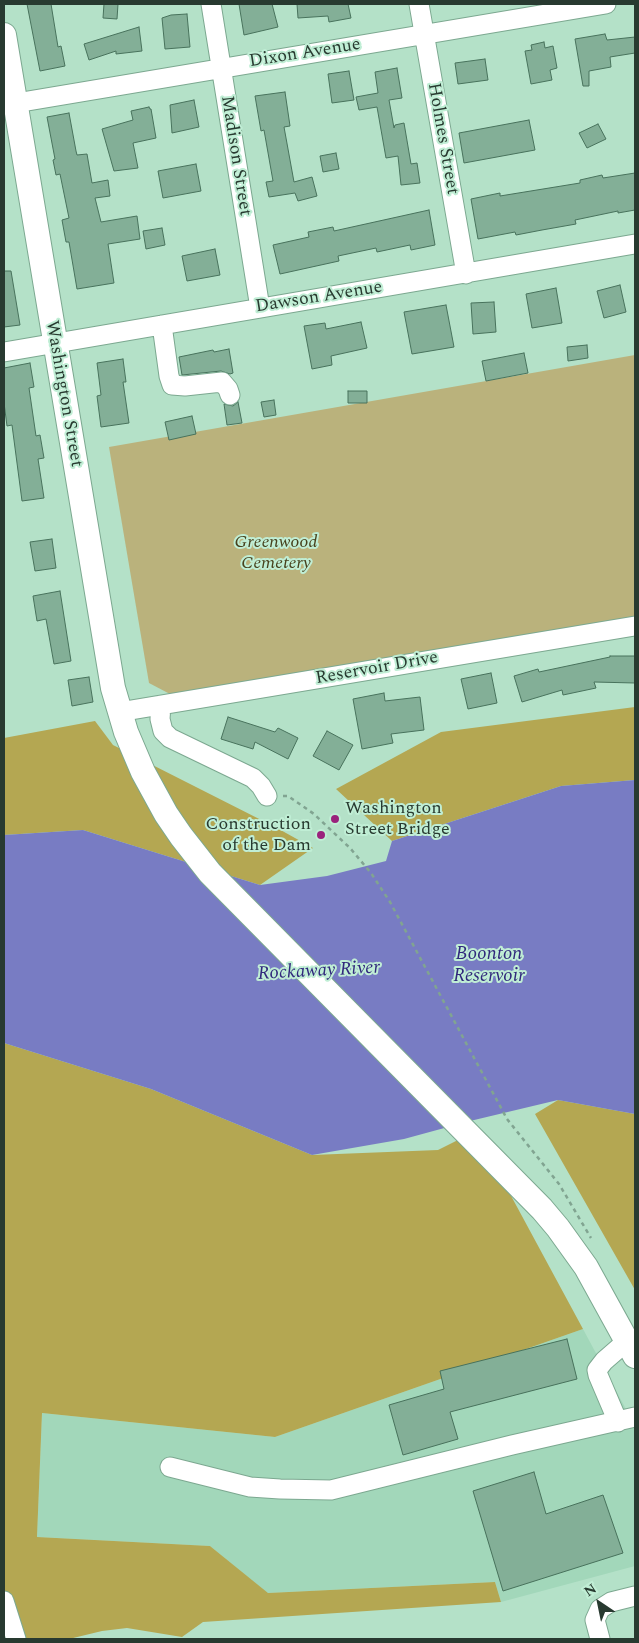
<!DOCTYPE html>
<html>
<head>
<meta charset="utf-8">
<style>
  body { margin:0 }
  #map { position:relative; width:639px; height:1643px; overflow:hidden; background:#b4e1c8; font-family:Spectral,serif }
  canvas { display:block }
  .frame { position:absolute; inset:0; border:5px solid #283a30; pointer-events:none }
  .north { position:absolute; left:574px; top:1578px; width:50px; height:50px; -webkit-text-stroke:4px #c0eed5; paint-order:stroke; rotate:326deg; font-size:14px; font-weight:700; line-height:20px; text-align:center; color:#283a30 }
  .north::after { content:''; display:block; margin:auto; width:18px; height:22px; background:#283a30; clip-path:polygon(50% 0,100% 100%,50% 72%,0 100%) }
</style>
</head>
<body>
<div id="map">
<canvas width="639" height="1643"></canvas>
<div class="frame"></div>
<div class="north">N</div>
</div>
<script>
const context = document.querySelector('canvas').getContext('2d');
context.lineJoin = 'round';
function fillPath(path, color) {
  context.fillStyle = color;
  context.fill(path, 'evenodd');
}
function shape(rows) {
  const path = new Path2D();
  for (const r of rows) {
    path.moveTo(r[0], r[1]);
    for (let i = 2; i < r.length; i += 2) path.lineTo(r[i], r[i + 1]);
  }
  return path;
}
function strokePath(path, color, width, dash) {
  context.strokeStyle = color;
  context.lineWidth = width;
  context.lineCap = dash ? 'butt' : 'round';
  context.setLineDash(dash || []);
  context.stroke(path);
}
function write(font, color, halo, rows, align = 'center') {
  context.font = font + ' Spectral,serif';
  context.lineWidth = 4;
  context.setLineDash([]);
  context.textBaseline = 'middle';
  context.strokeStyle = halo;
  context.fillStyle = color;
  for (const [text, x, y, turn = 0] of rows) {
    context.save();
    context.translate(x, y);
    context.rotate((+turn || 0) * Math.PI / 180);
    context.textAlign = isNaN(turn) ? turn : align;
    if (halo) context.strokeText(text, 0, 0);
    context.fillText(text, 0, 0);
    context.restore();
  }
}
const built = shape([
  [583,1329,635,1426,635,1566,501,1602,495,1582,267,1593,210,1546,37,1537,42,1413,275,1437]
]);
const green = shape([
  [635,355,635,624,189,704,149,683,109,447]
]);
const forest = shape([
  [635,707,635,780,561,786,392,841,336,789,441,732],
  [95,721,113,745,277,828,313,848,260,885,83,830,4,835,4,738],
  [4,1043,151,1089,312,1155,438,1150,476,1131,583,1329,275,1437,42,1413,37,1537,210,1546,268,1593,495,1582,501,1602,203,1622,182,1637,127,1628,102,1631,69,1639,4,1639],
  [558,1100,635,1114,635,1290,535,1114]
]);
const water = shape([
  [635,780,635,1114,558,1100,470,1121,404,1139,312,1155,151,1089,4,1043,4,835,83,830,260,885,327,876,386,861,392,841,561,786]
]);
const building = shape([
  [27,4,51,4,58,47,61,46,65,66,40,71,27,4],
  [104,4,118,4,117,19,103,18,104,4],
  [239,4,272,4,278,27,244,35,239,4],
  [297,4,348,4,351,18,329,22,328,16,298,18,297,4],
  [187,14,190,47,165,49,162,18,171,15,187,14],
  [139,27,142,51,116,54,116,51,89,60,84,44,139,27],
  [605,34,607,40,635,37,635,53,610,57,611,67,589,71,589,86,583,86,575,39,605,34],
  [544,42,545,48,553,46,557,68,550,70,552,80,531,84,525,51,532,50,531,45,544,42],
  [485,59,488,80,458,84,455,63,485,59],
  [397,68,402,98,389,100,394,128,395,125,404,123,411,164,417,163,420,183,401,185,398,156,386,158,377,107,359,110,356,97,378,93,375,72,397,68],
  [349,71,354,100,332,103,328,74,349,71],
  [285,92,290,126,284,127,294,182,312,177,317,196,298,201,295,193,269,197,266,182,273,181,264,130,261,131,255,96,285,92],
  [194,100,199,127,172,133,170,105,194,100],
  [149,107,150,109,151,109,156,138,133,143,138,168,114,171,102,129,133,120,131,111,149,107],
  [69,113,76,151,77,155,87,154,92,183,108,180,110,196,95,198,101,222,137,216,140,239,108,244,114,283,77,289,69,242,66,242,62,220,69,218,60,174,56,175,53,160,55,159,47,117,69,113],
  [529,120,535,150,464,163,459,133,529,120],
  [598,124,606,139,587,148,579,133,598,124],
  [336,153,339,169,323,172,320,156,336,153],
  [196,164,201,191,163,198,158,171,196,164],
  [635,173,635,210,618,213,618,211,575,220,576,224,542,230,516,235,515,232,478,239,471,199,500,193,500,196,580,183,580,180,602,175,603,178,635,173],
  [429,210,435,245,411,250,410,245,377,252,376,248,338,256,339,261,280,274,273,245,309,237,308,232,333,227,334,231,429,210],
  [162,228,165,245,146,249,143,231,162,228],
  [215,249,220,275,187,281,182,256,215,249],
  [4,271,11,271,20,325,4,327,4,271],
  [620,285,626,312,604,318,597,291,620,285],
  [556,288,562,323,532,328,526,294,556,288],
  [494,302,496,332,473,334,471,303,494,302],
  [446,305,454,347,412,354,404,312,446,305],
  [361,322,367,348,331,356,332,365,312,369,304,326,325,323,326,329,361,322],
  [587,345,588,358,568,361,567,347,587,345],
  [229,349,233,373,230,374,221,371,182,375,179,357,213,350,214,352,229,349],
  [524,353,528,373,486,381,482,361,524,353],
  [123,359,126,382,123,382,129,423,101,427,97,396,101,395,97,363,123,359],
  [30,363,34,387,29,388,36,436,40,435,44,458,38,459,44,498,22,501,12,425,7,426,4,403,4,368,30,363],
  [348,391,367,391,367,403,348,403,348,391],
  [274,400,276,415,264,417,261,402,274,400],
  [238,402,242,423,227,425,224,404,233,406,238,402],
  [192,416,196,434,169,440,165,422,192,416],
  [52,539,56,568,35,571,30,542,52,539],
  [60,591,71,661,54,664,46,619,37,621,33,596,60,591],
  [610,656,635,656,635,683,594,682,596,688,563,695,562,690,522,702,514,676,538,669,539,672,610,657,610,656],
  [491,673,497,703,468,709,461,679,491,673],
  [89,677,93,702,72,706,68,680,89,677],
  [384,693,385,701,420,697,424,730,391,734,393,743,362,749,353,699,384,693],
  [228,717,275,732,278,728,298,738,288,759,255,742,253,749,221,739,228,717],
  [327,731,353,745,339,770,313,756,327,731],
  [567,1339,577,1379,450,1412,458,1439,403,1455,389,1405,444,1389,440,1371,567,1339],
  [534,1472,546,1514,603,1495,623,1553,503,1591,473,1491,534,1472]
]);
const path = shape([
  [283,796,288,796,314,814,350,848,371,873,390,902,507,1119,559,1184,591,1238]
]);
const minor = shape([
  [211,4,260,308],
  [419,4,466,274],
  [4,105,606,4],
  [162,325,169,376,172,385,185,386,222,382,228,389,230,395],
  [4,352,635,244],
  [161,705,160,719,163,731,170,738,253,778,261,786,267,796],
  [119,712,635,626],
  [618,1422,598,1375,597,1370,604,1361,627,1341],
  [170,1467,250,1487,280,1489,331,1490,512,1445,635,1417],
  [4,1601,16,1639],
  [600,1639,595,1620,600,1609,611,1602,635,1596]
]);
const major = shape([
  [4,35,113,688,126,732,143,772,166,814,181,836,210,873,542,1209,558,1228,586,1267,635,1356]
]);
const markers = [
  [335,819,5,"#9a227c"],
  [321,835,5,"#9a227c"]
];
const streetNames = [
  ["Dixon Avenue",305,54,-9],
  ["Holmes Street",442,139,80],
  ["Madison Street",235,156,81],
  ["Dawson Avenue",319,298,-9],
  ["Washington Street",63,394,80],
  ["Reservoir Drive",377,669,-10]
];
const parkNames = [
  ["Greenwood",276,543],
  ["Cemetery",276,564]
];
const poiNames = [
  ["Washington",345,809],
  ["Street Bridge",345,830],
  ["Construction",311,825,"right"],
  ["of the Dam",311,846,"right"]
];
const waterNames = [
  ["Boonton",489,955],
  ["Reservoir",489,977],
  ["Rockaway River",319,972,-3]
];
fillPath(built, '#a2d7ba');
fillPath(green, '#bab27c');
fillPath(forest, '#b4a752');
fillPath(water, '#787cc3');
fillPath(building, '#83af97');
strokePath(building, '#48725c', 1);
strokePath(minor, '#7ca890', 21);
strokePath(major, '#7ca890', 26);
strokePath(path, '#81a491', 2.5, [4, 4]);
strokePath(minor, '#fff', 19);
strokePath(major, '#fff', 24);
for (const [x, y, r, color] of markers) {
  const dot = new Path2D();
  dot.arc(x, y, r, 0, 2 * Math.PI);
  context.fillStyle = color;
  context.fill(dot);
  strokePath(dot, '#c0eed5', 2);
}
write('18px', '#283a30', '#c0eed5', streetNames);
write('italic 18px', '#47411c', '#c0eed5', parkNames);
write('18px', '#283a30', '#c0eed5', poiNames, 'left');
write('italic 19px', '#30287c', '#c0eed5', waterNames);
</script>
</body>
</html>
